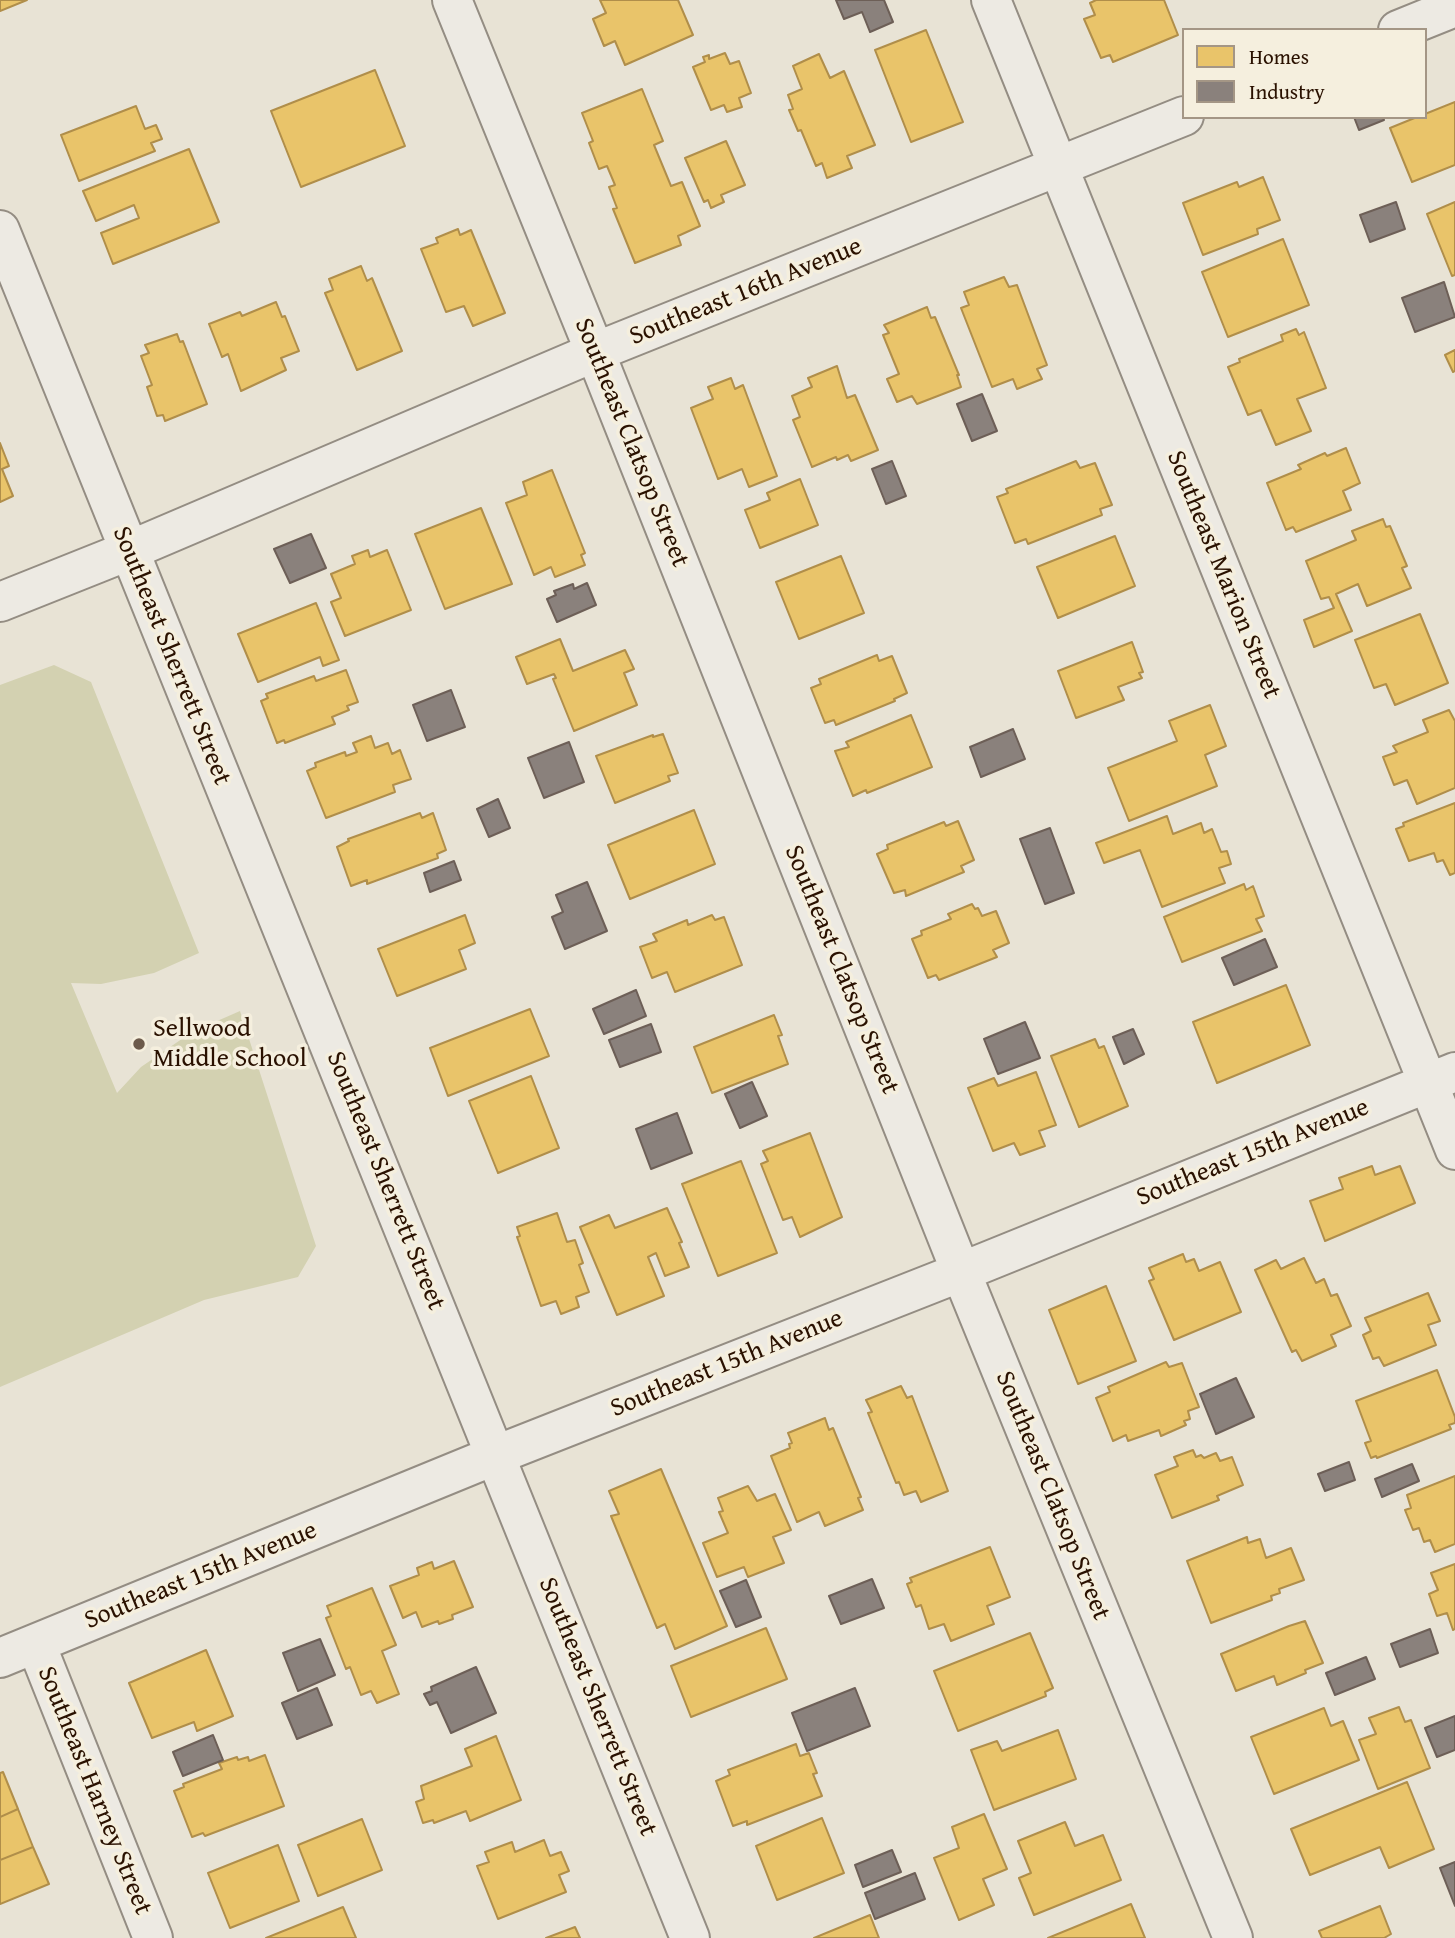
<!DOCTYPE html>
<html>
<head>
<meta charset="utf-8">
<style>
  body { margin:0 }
  #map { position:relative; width:1455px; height:1938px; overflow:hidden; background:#e8e3d5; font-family:"Gentium Book Plus",serif }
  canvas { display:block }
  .legend { position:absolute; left:1182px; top:28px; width:245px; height:91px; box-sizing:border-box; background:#f5efde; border:2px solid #a49685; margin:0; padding:9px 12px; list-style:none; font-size:21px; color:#2a1100 }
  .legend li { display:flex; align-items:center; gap:14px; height:35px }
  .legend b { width:35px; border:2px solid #a49685 }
</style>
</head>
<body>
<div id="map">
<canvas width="1455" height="1938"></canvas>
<ul class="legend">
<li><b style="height:19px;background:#e9c46a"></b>Homes</li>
<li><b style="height:19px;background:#8a817c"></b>Industry</li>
</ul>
</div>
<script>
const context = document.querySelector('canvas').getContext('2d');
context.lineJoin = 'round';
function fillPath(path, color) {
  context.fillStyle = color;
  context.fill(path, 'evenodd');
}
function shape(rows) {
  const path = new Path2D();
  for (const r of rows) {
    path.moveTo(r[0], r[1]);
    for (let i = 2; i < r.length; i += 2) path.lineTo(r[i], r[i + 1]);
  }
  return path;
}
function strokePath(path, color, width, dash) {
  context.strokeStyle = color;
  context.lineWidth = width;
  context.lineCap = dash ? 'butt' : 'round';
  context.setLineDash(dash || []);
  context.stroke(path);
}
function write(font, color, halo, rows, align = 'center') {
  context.font = font + ' "Gentium Book Plus",serif';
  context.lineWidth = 7;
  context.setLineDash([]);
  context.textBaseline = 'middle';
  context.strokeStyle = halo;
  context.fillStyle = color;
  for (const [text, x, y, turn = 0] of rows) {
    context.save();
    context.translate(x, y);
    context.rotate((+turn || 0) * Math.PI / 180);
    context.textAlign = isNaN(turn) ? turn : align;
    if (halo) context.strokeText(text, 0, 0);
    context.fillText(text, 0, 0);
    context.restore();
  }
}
const green = shape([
  [54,665,91,682,199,953,154,973,101,984,71,983,117,1093,141,1067,192,1032,240,1011,316,1246,298,1277,204,1300,0,1387,0,685]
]);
const homes = shape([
  [0,0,27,0,0,11,0,0],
  [600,0,678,0,693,35,625,65,615,41,604,46,593,19,606,13,600,0],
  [1096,0,1164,0,1178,35,1113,62,1110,55,1101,58,1084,19,1095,15,1090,3,1096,0],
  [926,30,963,122,911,142,875,50,926,30],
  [725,53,730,64,739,61,751,93,739,98,742,107,727,112,724,105,711,110,693,67,705,62,703,57,709,55,709,59,725,53],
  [819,54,830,78,844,71,875,145,847,156,852,168,827,178,822,163,816,166,801,130,798,131,789,110,793,109,788,95,802,89,793,66,819,54],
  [375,70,405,146,301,187,271,111,375,70],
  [642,89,663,141,654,145,671,186,682,182,700,226,678,236,681,245,635,263,613,209,617,208,609,187,615,185,607,166,599,169,589,143,593,141,582,113,642,89],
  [1455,102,1455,165,1412,182,1390,128,1417,117,1425,117,1425,114,1455,102],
  [136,106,145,129,156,125,162,139,151,143,155,151,79,181,61,135,136,106],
  [726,141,745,185,721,195,724,202,711,208,708,200,704,202,685,158,726,141],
  [189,149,219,222,113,264,101,233,139,218,134,205,96,221,83,191,189,149],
  [1263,177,1280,220,1257,229,1258,234,1203,255,1183,203,1237,182,1239,187,1263,177],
  [1455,202,1455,275,1452,276,1427,214,1455,202],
  [458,229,460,235,471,230,505,313,473,326,464,306,446,312,421,249,438,243,436,238,458,229],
  [1283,239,1309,305,1228,337,1202,272,1283,239],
  [361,266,367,281,372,278,402,351,357,370,325,293,333,290,329,279,361,266],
  [1004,277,1009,287,1017,285,1047,365,1037,369,1042,379,1017,389,1013,379,992,387,961,308,969,305,964,292,1004,277],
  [276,302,282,317,285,316,299,351,281,358,286,370,241,391,228,354,222,357,209,324,240,312,242,316,276,302],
  [927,307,931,318,935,317,959,375,957,375,961,387,917,404,912,396,897,402,887,379,899,374,883,335,889,333,884,325,927,307],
  [1296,329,1299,335,1304,332,1326,388,1297,399,1311,431,1276,445,1261,410,1248,415,1228,367,1240,362,1239,359,1283,341,1281,335,1296,329],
  [177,334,180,342,183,341,207,404,165,421,163,415,157,416,147,387,152,385,141,356,149,353,145,345,177,334],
  [1455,350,1455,371,1453,372,1445,355,1455,350],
  [837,366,847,398,855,395,878,450,851,461,848,455,837,460,836,457,812,467,793,420,800,417,792,396,812,387,808,378,837,366],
  [731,378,735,389,743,385,777,476,749,487,742,469,718,479,691,408,713,399,708,387,731,378],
  [0,443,9,466,2,469,13,496,0,502,0,443],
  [1346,448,1360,483,1343,491,1351,510,1296,532,1293,527,1286,530,1267,483,1301,469,1298,465,1325,453,1327,456,1346,448],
  [1076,461,1080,468,1095,463,1112,505,1100,509,1102,515,1028,544,1026,539,1015,543,997,497,1008,493,1006,489,1076,461],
  [552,470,585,553,581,555,585,565,555,577,551,567,534,575,506,503,527,495,523,482,552,470],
  [800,479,818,525,760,548,745,510,770,500,767,493,800,479],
  [481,508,512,584,445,609,415,534,481,508],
  [1383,519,1386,527,1390,526,1407,566,1402,568,1411,588,1367,606,1358,584,1336,594,1352,631,1314,647,1304,620,1334,608,1329,597,1321,599,1306,561,1356,540,1352,531,1383,519],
  [1115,536,1135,586,1058,618,1037,567,1115,536],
  [368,550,370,557,387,550,411,610,345,636,331,602,341,598,331,574,355,564,352,556,368,550],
  [841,556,864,613,799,639,776,582,841,556],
  [316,603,339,660,323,666,320,657,258,682,238,634,316,603],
  [1420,614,1448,683,1395,705,1386,684,1374,688,1355,640,1420,614],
  [560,639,573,671,625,650,634,669,624,673,637,705,574,731,553,679,556,678,554,674,527,684,516,657,560,639],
  [1132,642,1143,672,1139,673,1142,678,1118,687,1124,700,1076,718,1058,671,1132,642],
  [877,655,879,661,892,656,907,693,894,699,895,701,836,725,834,720,825,723,811,688,821,684,819,679,877,655],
  [346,670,358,702,347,706,349,710,332,717,335,724,285,743,284,740,277,743,261,701,268,698,266,694,314,676,316,681,346,670],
  [1210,705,1226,746,1205,755,1217,786,1129,821,1108,768,1177,741,1169,721,1210,705],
  [1449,710,1455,721,1455,788,1417,804,1407,780,1394,785,1383,757,1397,752,1393,746,1428,732,1423,720,1449,710],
  [911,715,932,767,867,793,866,790,853,796,835,751,849,747,846,742,911,715],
  [663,734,678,773,668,776,670,781,615,803,596,756,653,735,653,737,663,734],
  [371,736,375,748,388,743,392,754,400,750,411,779,393,785,395,792,326,818,307,771,316,767,315,763,345,752,346,756,357,752,353,743,371,736],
  [1455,803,1455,873,1450,875,1443,860,1437,862,1434,853,1409,861,1396,829,1404,826,1403,823,1455,803],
  [694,810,715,864,630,899,608,845,694,810],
  [420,813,422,818,433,813,446,850,437,854,438,858,367,884,367,880,351,886,337,847,349,841,348,839,420,813],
  [1167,816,1173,834,1201,823,1204,833,1212,829,1221,852,1227,851,1231,864,1219,868,1225,883,1162,907,1140,850,1104,863,1096,843,1167,816],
  [958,821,974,860,961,866,964,872,906,896,905,890,894,893,877,854,888,849,887,845,944,822,946,826,958,821],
  [1244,884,1246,890,1253,886,1264,916,1256,919,1262,931,1182,962,1164,917,1244,884],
  [972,904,975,909,978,908,982,916,996,911,1009,943,993,950,997,957,939,980,936,975,928,978,912,939,922,935,921,931,951,919,948,914,972,904],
  [465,915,475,943,459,950,466,969,397,996,378,949,465,915],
  [712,915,715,920,724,917,742,965,675,992,667,972,652,978,640,947,657,941,653,934,687,920,688,925,712,915],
  [1286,985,1310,1045,1217,1083,1193,1022,1286,985],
  [530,1009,549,1056,448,1096,430,1048,530,1009],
  [774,1015,782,1035,778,1036,788,1064,712,1093,694,1047,774,1015],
  [1095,1039,1099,1048,1104,1046,1128,1106,1079,1127,1051,1056,1095,1039],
  [1036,1072,1056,1125,1039,1131,1045,1146,1020,1155,1014,1143,993,1151,968,1088,994,1078,998,1086,1036,1072],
  [531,1076,559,1148,498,1173,469,1101,531,1076],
  [810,1133,842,1217,800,1237,792,1217,783,1220,761,1164,768,1161,763,1151,810,1133],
  [741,1161,777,1253,718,1276,682,1184,741,1161],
  [1372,1166,1375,1175,1400,1166,1415,1203,1325,1241,1310,1201,1343,1189,1339,1178,1372,1166],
  [667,1208,682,1242,679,1243,689,1267,665,1276,656,1253,648,1257,664,1296,617,1315,580,1227,609,1215,615,1228,667,1208],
  [557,1213,567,1242,575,1240,583,1263,579,1265,589,1292,576,1297,579,1307,561,1314,556,1301,541,1306,517,1237,520,1236,517,1227,557,1213],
  [1183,1254,1186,1262,1194,1259,1199,1271,1220,1262,1241,1312,1174,1340,1149,1281,1154,1279,1149,1268,1183,1254],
  [1304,1258,1316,1283,1324,1279,1331,1296,1337,1294,1351,1326,1331,1335,1336,1346,1302,1361,1296,1350,1292,1352,1255,1270,1276,1260,1281,1269,1304,1258],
  [1106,1286,1136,1361,1078,1384,1049,1310,1106,1286],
  [1428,1293,1440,1321,1428,1325,1436,1345,1384,1366,1379,1357,1373,1359,1363,1335,1371,1331,1365,1318,1428,1293],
  [1166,1362,1169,1367,1182,1363,1199,1407,1188,1411,1190,1419,1184,1421,1186,1425,1161,1436,1159,1430,1128,1441,1126,1435,1113,1441,1096,1398,1110,1392,1108,1387,1166,1362],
  [1437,1370,1455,1417,1455,1423,1449,1425,1451,1429,1377,1458,1376,1456,1371,1458,1365,1443,1371,1441,1356,1401,1437,1370],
  [901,1386,907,1398,912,1396,948,1491,921,1502,916,1491,904,1495,899,1482,896,1483,868,1413,872,1412,866,1400,901,1386],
  [825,1418,829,1430,833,1428,861,1497,858,1498,863,1510,825,1526,819,1512,797,1522,771,1456,790,1448,789,1444,792,1443,788,1433,825,1418],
  [1193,1450,1196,1457,1201,1455,1204,1458,1216,1453,1220,1461,1232,1457,1243,1485,1217,1496,1219,1500,1172,1518,1155,1475,1178,1466,1174,1457,1193,1450],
  [661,1469,727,1626,675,1649,665,1624,657,1628,611,1516,619,1514,609,1491,661,1469],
  [1455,1476,1455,1544,1435,1552,1430,1540,1424,1542,1419,1528,1413,1530,1405,1510,1411,1508,1407,1495,1455,1476],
  [748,1486,757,1501,775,1494,791,1530,773,1537,784,1563,748,1577,744,1567,717,1577,703,1543,728,1533,719,1512,723,1511,718,1498,748,1486],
  [1247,1537,1248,1543,1260,1539,1266,1558,1291,1548,1304,1580,1279,1589,1280,1593,1271,1596,1272,1600,1211,1623,1187,1561,1247,1537],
  [990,1547,1010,1597,987,1606,994,1624,951,1641,944,1624,929,1629,921,1605,916,1607,907,1584,912,1582,910,1578,990,1547],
  [454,1561,473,1607,452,1615,453,1619,439,1624,438,1621,422,1627,416,1612,403,1618,390,1586,419,1575,417,1568,432,1562,434,1569,454,1561],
  [1455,1564,1455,1629,1453,1630,1447,1613,1437,1616,1429,1594,1438,1590,1431,1573,1455,1564],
  [372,1588,396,1645,382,1651,399,1694,377,1703,371,1691,361,1695,350,1667,346,1669,326,1618,331,1616,327,1606,372,1588],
  [1305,1621,1323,1663,1305,1670,1306,1673,1277,1685,1274,1676,1236,1691,1221,1654,1289,1626,1305,1621],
  [766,1628,787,1679,691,1717,671,1666,766,1628],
  [1030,1633,1053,1688,1045,1692,1046,1696,958,1731,934,1671,1030,1633],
  [206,1650,233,1716,197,1731,194,1722,152,1738,129,1683,206,1650],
  [1399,1707,1405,1722,1411,1720,1430,1768,1378,1789,1359,1740,1376,1734,1369,1718,1399,1707],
  [1324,1708,1331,1726,1343,1721,1359,1760,1274,1794,1251,1737,1324,1708],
  [1058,1730,1076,1779,994,1810,971,1750,997,1741,1002,1751,1058,1730],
  [496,1736,521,1800,470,1821,466,1811,434,1823,433,1820,423,1823,416,1802,424,1799,421,1786,472,1766,465,1749,496,1736],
  [796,1744,800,1756,809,1753,817,1773,813,1774,822,1796,747,1825,747,1821,733,1826,716,1781,730,1775,728,1770,796,1744],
  [265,1755,284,1806,205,1836,203,1833,192,1837,174,1791,184,1787,183,1784,222,1769,219,1763,237,1757,238,1760,248,1757,249,1761,265,1755],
  [3,1772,18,1809,0,1817,0,1773,3,1772],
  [1407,1782,1434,1849,1389,1868,1380,1847,1310,1875,1291,1829,1407,1782],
  [18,1809,33,1847,0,1860,0,1817,18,1809],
  [984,1814,1007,1869,983,1879,994,1905,959,1920,934,1858,959,1848,952,1827,984,1814],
  [822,1818,844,1873,777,1900,756,1846,822,1818],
  [362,1819,382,1870,318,1896,298,1845,362,1819],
  [1065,1822,1075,1846,1103,1835,1121,1880,1034,1915,1019,1878,1031,1873,1018,1841,1065,1822],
  [544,1840,550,1856,561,1852,569,1871,559,1875,566,1892,498,1919,477,1866,489,1862,485,1852,512,1842,515,1852,544,1840],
  [278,1845,299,1901,230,1928,208,1873,278,1845],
  [33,1847,49,1884,0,1904,0,1860,33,1847],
  [1131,1904,1145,1938,1048,1938,1131,1904],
  [1380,1906,1391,1934,1384,1938,1322,1938,1319,1931,1380,1906],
  [343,1907,356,1938,266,1938,343,1907],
  [870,1915,879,1938,814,1938,870,1915],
  [575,1927,580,1938,546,1938,575,1927]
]);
const industry = shape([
  [836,0,884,0,893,22,870,32,862,12,844,19,836,0],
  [1354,117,1383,117,1384,120,1359,130,1354,117],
  [1396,202,1405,229,1370,242,1360,215,1396,202],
  [1444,282,1455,317,1415,332,1402,298,1444,282],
  [982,394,997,431,972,441,957,404,982,394],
  [892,461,906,496,886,504,872,469,892,461],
  [311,534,326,568,290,583,274,549,311,534],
  [587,583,596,605,557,622,547,599,556,595,554,591,573,584,574,589,587,583],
  [451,690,465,727,427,741,413,705,451,690],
  [1013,729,1025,759,981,777,970,747,1013,729],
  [569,742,584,782,544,798,528,758,569,742],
  [498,799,510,828,489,837,477,809,498,799],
  [1050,828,1074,893,1045,904,1020,839,1050,828],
  [454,861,461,880,430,892,424,873,454,861],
  [587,882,607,931,565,949,552,917,563,912,556,895,587,882],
  [1265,939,1277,967,1234,985,1222,958,1265,939],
  [636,990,646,1016,604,1034,593,1009,636,990],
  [1025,1022,1040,1058,998,1074,984,1039,1025,1022],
  [651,1024,661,1052,620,1067,609,1040,651,1024],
  [1133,1029,1144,1054,1124,1064,1113,1037,1133,1029],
  [752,1082,767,1116,740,1128,725,1094,752,1082],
  [677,1113,692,1153,651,1169,636,1129,677,1113],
  [1236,1378,1254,1417,1216,1434,1200,1394,1236,1378],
  [1349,1462,1355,1480,1325,1491,1318,1474,1349,1462],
  [1412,1464,1419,1481,1382,1497,1375,1479,1412,1464],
  [872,1579,884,1608,841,1624,829,1596,872,1579],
  [746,1580,761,1617,736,1627,720,1591,746,1580],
  [1430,1629,1438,1653,1400,1667,1391,1644,1430,1629],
  [320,1639,335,1675,298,1691,283,1653,320,1639],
  [1366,1657,1375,1679,1335,1695,1326,1673,1366,1657],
  [476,1667,496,1713,451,1733,437,1702,430,1705,424,1694,432,1691,431,1687,476,1667],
  [317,1688,332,1725,297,1739,282,1703,317,1688],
  [855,1688,870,1726,807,1751,792,1713,855,1688],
  [1455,1716,1455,1750,1437,1757,1425,1728,1455,1716],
  [213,1735,223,1760,183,1776,173,1752,213,1735],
  [892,1850,901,1872,863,1887,855,1865,892,1850],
  [1455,1862,1455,1906,1440,1868,1455,1862],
  [915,1873,925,1899,875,1919,865,1893,915,1873]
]);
const minor = shape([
  [452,0,595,352,961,1272,1233,1938],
  [991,0,1455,1150],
  [1398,30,1455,7],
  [0,230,690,1938],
  [0,602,128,551,595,352,1184,116],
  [36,1644,153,1938],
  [0,1658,496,1455,961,1272,1455,1072]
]);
const markers = [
  [139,1044,7,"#6c5a4b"]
];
const streetNames = [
  ["Southeast 16th Avenue",746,292,-22],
  ["Southeast Clatsop Street",631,443,68],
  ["Southeast Marion Street",1223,575,68],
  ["Southeast Sherrett Street",171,656,68],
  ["Southeast Clatsop Street",841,970,68],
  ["Southeast 15th Avenue",1253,1153,-22],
  ["Southeast Sherrett Street",385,1181,68],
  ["Southeast 15th Avenue",727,1364,-22],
  ["Southeast Clatsop Street",1052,1496,68],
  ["Southeast 15th Avenue",201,1576,-22],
  ["Southeast Sherrett Street",597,1707,68],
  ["Southeast Harney Street",94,1791,68]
];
const poiNames = [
  ["Sellwood",153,1029],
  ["Middle School",153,1059]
];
fillPath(green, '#d3d1b1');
fillPath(homes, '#e9c46a');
strokePath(homes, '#b08e4a', 2);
fillPath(industry, '#8a817c');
strokePath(industry, '#6d5f57', 2);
strokePath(minor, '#948d83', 42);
strokePath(minor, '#edeae3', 38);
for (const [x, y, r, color] of markers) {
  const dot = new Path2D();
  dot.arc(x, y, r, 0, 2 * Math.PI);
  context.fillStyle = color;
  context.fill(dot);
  strokePath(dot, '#f5efde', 2.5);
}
write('26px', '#2a1100', '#f5efde', streetNames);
write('26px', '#2a1100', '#f5efde', poiNames, 'left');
</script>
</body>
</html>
